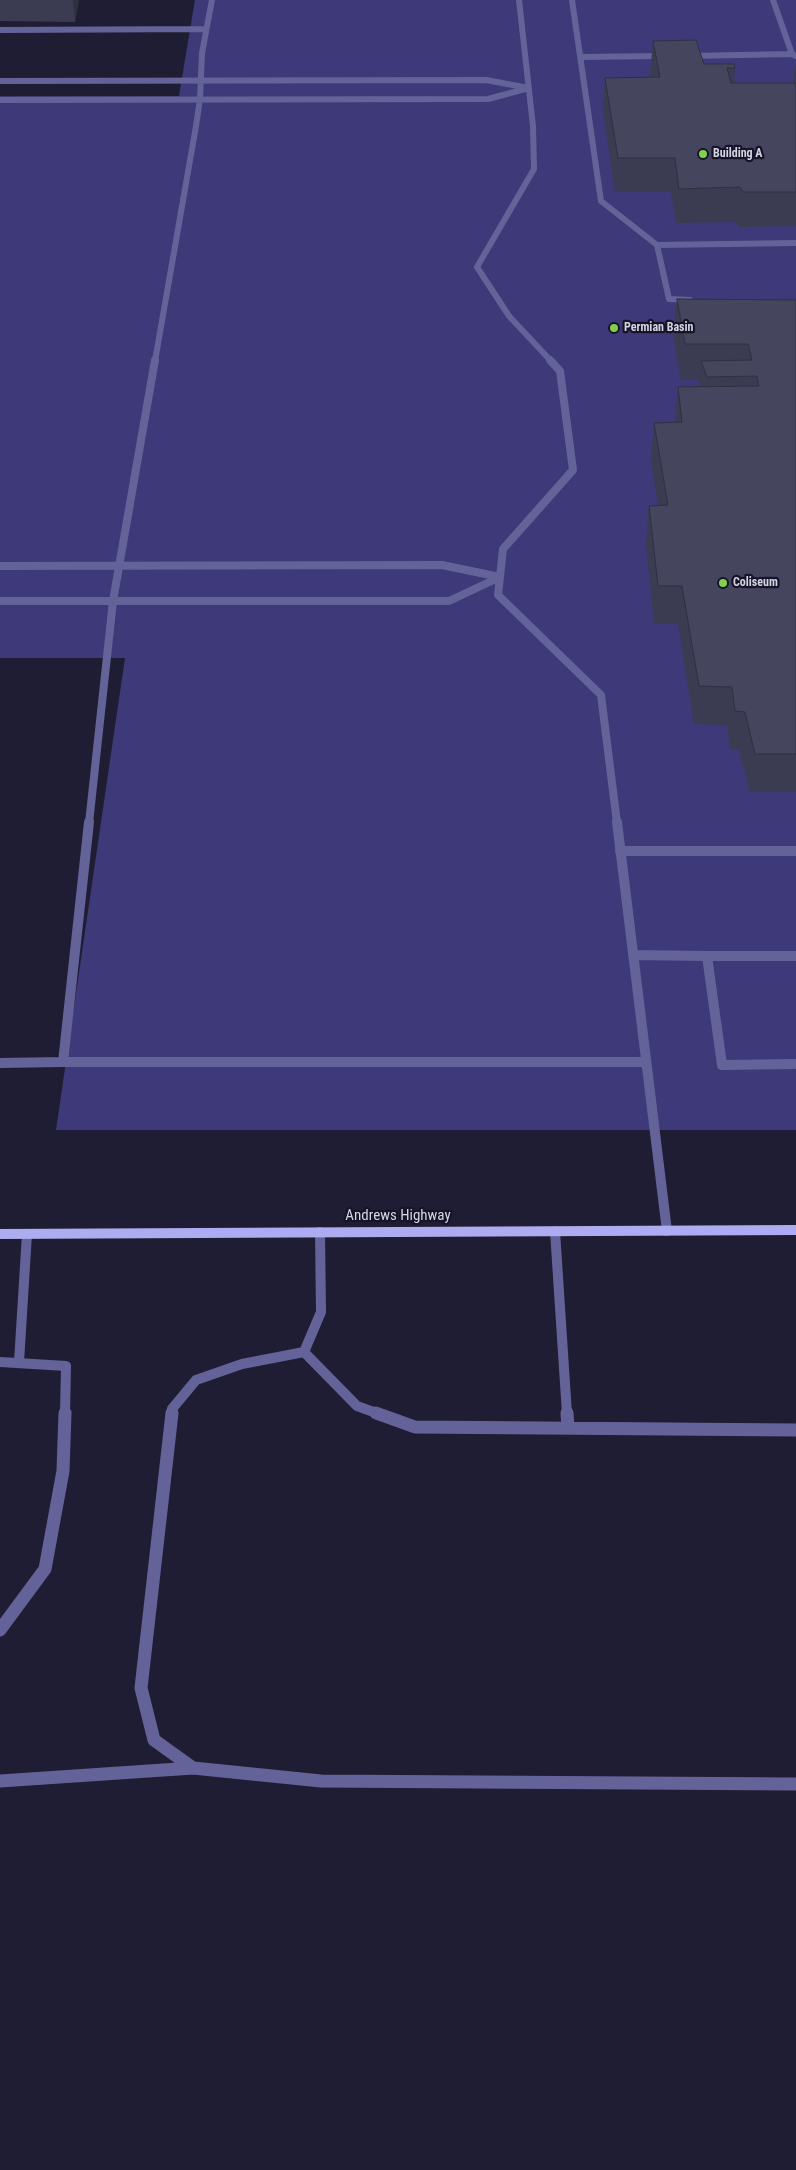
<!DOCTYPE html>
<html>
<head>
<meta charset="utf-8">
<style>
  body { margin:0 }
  canvas { display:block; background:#1e1d33 }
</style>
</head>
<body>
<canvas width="796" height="2170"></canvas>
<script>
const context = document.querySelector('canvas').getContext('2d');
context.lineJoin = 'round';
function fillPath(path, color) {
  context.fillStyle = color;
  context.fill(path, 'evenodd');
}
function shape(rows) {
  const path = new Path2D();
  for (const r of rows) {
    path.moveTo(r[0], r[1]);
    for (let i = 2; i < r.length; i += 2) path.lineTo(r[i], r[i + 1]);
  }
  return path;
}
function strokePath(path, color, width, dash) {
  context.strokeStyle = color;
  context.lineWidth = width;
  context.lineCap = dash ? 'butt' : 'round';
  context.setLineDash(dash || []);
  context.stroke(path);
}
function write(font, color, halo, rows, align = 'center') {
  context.font = font + ' "Roboto Condensed",sans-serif';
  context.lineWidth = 4.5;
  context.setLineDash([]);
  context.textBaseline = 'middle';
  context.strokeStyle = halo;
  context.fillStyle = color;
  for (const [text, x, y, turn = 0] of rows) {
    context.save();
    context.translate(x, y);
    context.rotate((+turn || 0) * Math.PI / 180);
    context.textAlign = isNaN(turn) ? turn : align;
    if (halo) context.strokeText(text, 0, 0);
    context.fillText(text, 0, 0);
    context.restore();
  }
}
const green = shape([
  [195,0,796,0,796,1130,56,1130,125,658,0,658,0,96,179,96]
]);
const serviceFar3 = shape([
  [519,0,533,126,534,169,477,267,509,316,551,361],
  [572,0,601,201,657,245],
  [773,0,792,54,796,56],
  [0,30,206,29],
  [688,56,792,54],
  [581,57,664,56],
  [0,81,486,80,529,88,488,99,0,100],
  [690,300,669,299,657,245,796,243],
  [155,361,196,126,200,99,202,53,212,0]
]);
const serviceFar2 = shape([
  [550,360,560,371,573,470,503,549,498,595,601,695,617,823],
  [0,566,442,565,500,577,449,601,0,601],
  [89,823,113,601,155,360]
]);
const serviceFar1 = shape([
  [89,822,63,1062,646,1062],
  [617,822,667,1231],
  [620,851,796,851],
  [633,955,707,956],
  [796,956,707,956,722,1065,796,1064],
  [0,1063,63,1062],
  [555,1231,567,1414],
  [304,1352,357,1406,379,1414],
  [0,1362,66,1366,65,1414],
  [19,1362,27,1234],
  [171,1414,172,1409,196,1380,242,1364,304,1352,321,1312,320,1232]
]);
const service = shape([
  [172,1413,141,1688,154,1740,193,1768,321,1781,796,1784],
  [376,1413,415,1427,796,1430],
  [567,1413,568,1428],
  [0,1630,45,1569,63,1471,65,1413],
  [0,1781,193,1768]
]);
const primary = shape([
  [796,1225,796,1235,0,1239,0,1229,796,1225]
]);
const wall = shape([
  [0,0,79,0,75,22,0,21],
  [653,41,704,64,735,68,734,83,793,83,795,65,796,65,796,226,739,227,736,222,676,223,671,192,615,192,603,111,605,78,651,77,650,73],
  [677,299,796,300,796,792,750,792,739,750,730,749,727,725,694,724,678,624,654,623,646,543,649,506,658,506,651,460,654,423,675,422,678,387,698,387,699,380,681,380,673,335]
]);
const shadedWall = shape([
  [73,0,79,0,75,22]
]);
const building = shape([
  [696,40,704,64,734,64,735,68,727,68,731,83,796,83,796,192,743,192,740,187,679,189,675,158,618,158,605,78,660,77,653,41,696,40],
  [677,299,796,300,796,754,755,754,745,712,735,711,732,687,699,686,682,586,658,586,649,506,668,505,654,423,682,422,678,387,759,386,757,376,707,377,701,361,752,360,748,344,685,344,677,299]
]);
const markers = [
  [703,154,5,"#84cf4d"],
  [614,328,5,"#84cf4d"],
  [723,583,5,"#84cf4d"]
];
const farPoinames = [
  ["Building A",713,154],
  ["Permian Basin",624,328],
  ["Coliseum",733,583]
];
const streetNames = [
  ["Andrews Highway",398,1216]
];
fillPath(green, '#3e3978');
strokePath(serviceFar3, '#646399', 6);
strokePath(serviceFar2, '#646399', 8);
strokePath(serviceFar1, '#646399', 10);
strokePath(service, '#646399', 13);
fillPath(primary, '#adacf0');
fillPath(wall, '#3b3b51');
fillPath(shadedWall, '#303042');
fillPath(building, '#45455e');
strokePath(building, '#303042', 1);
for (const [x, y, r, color] of markers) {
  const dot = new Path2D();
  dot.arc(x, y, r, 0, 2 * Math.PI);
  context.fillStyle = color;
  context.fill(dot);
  strokePath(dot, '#151429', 2);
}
write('bold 12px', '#d4d4e3', '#151429', farPoinames, 'left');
write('15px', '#d4d4e3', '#151429', streetNames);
</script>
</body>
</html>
